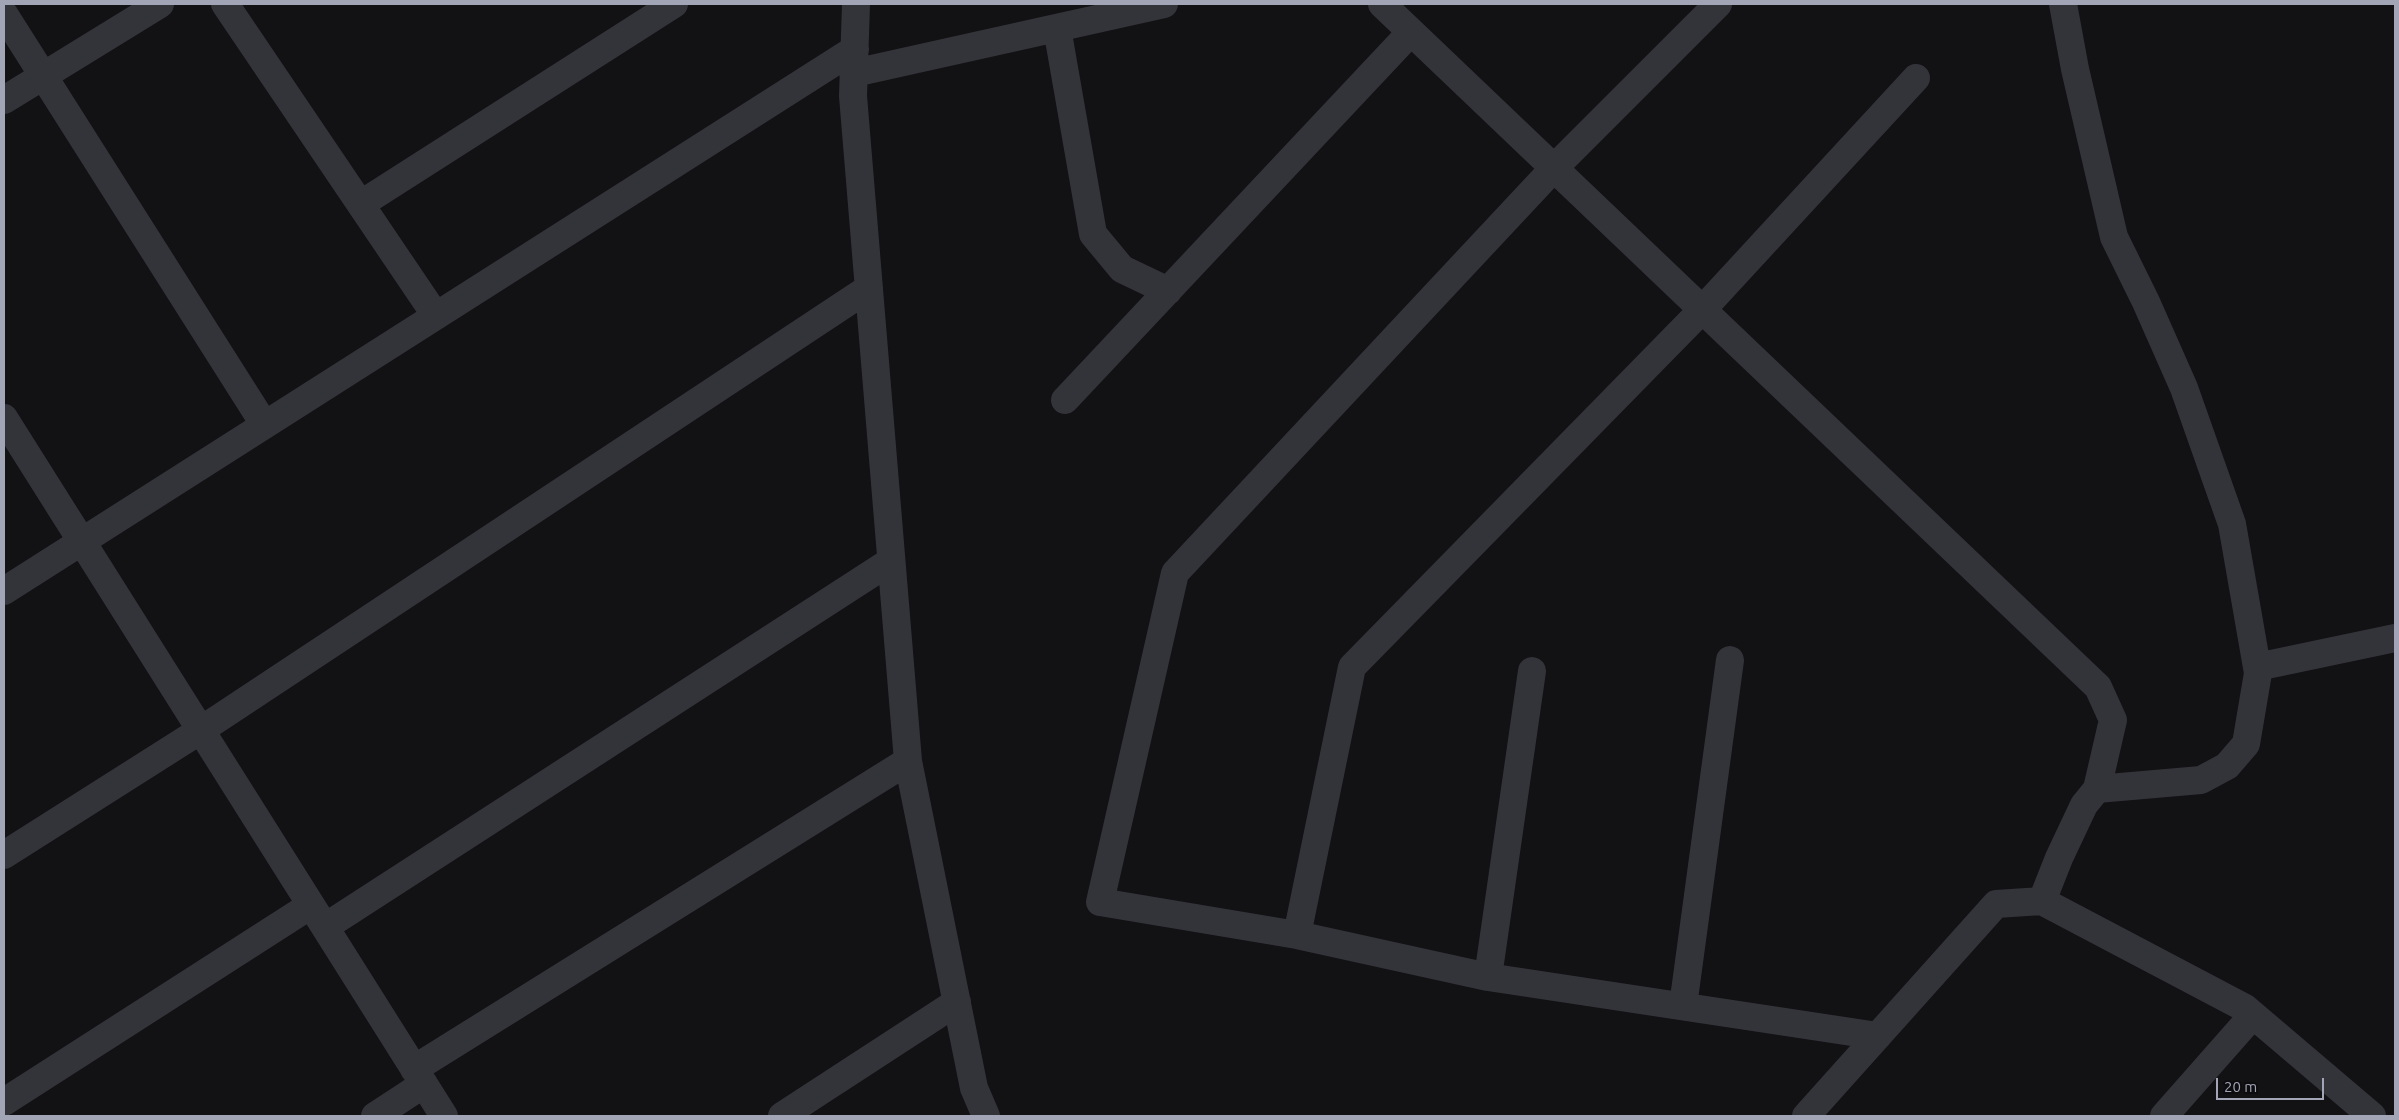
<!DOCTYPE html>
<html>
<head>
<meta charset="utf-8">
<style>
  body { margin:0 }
  #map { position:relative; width:2399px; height:1120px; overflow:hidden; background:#121214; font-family:Ubuntu,sans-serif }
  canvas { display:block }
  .frame { position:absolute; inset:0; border:5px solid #a2a5b6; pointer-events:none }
  .scale { position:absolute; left:2216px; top:1078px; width:108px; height:22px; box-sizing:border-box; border:2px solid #a2a5b6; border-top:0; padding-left:6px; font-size:15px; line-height:18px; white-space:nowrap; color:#a2a5b6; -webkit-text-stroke:4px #0d0d0f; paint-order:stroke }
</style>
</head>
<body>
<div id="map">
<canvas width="2399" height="1120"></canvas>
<div class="frame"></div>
<div class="scale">20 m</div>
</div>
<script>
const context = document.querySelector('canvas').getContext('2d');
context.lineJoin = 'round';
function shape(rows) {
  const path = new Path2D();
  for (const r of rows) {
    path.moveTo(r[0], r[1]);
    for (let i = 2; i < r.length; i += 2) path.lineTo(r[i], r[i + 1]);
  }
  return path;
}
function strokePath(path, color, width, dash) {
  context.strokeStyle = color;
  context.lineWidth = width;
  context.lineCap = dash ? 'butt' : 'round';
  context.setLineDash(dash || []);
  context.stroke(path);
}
const minor = shape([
  [225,4,436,316],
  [856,4,853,96,908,761,974,1088,986,1116],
  [1382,4,2098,687,2113,720,2097,789],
  [1718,4,1554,168,1175,573,1100,902,1297,935,1488,977,1878,1036],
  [4,14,264,424],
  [1057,28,1093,234,1122,269,1168,291],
  [854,73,1164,4],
  [4,100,160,4],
  [361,204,674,4],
  [1065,400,1411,32],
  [4,418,444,1116],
  [4,591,855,49],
  [2257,667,2395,638],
  [4,855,201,730,869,288],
  [2042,901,2059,858,2084,805,2097,789,2201,780,2227,766,2246,744,2258,673,2232,524,2184,388,2146,302,2114,237,2075,69,2063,4],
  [325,927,891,561],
  [1297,935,1352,667,1702,310,1916,78],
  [1488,977,1532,671],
  [1683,1006,1730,660],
  [414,1069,908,761],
  [4,1102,311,905],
  [375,1116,424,1084],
  [782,1116,957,1002],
  [1806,1116,1996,904,2042,901,2245,1008,2372,1116],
  [2164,1116,2253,1015]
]);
strokePath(minor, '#33333a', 28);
</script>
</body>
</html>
